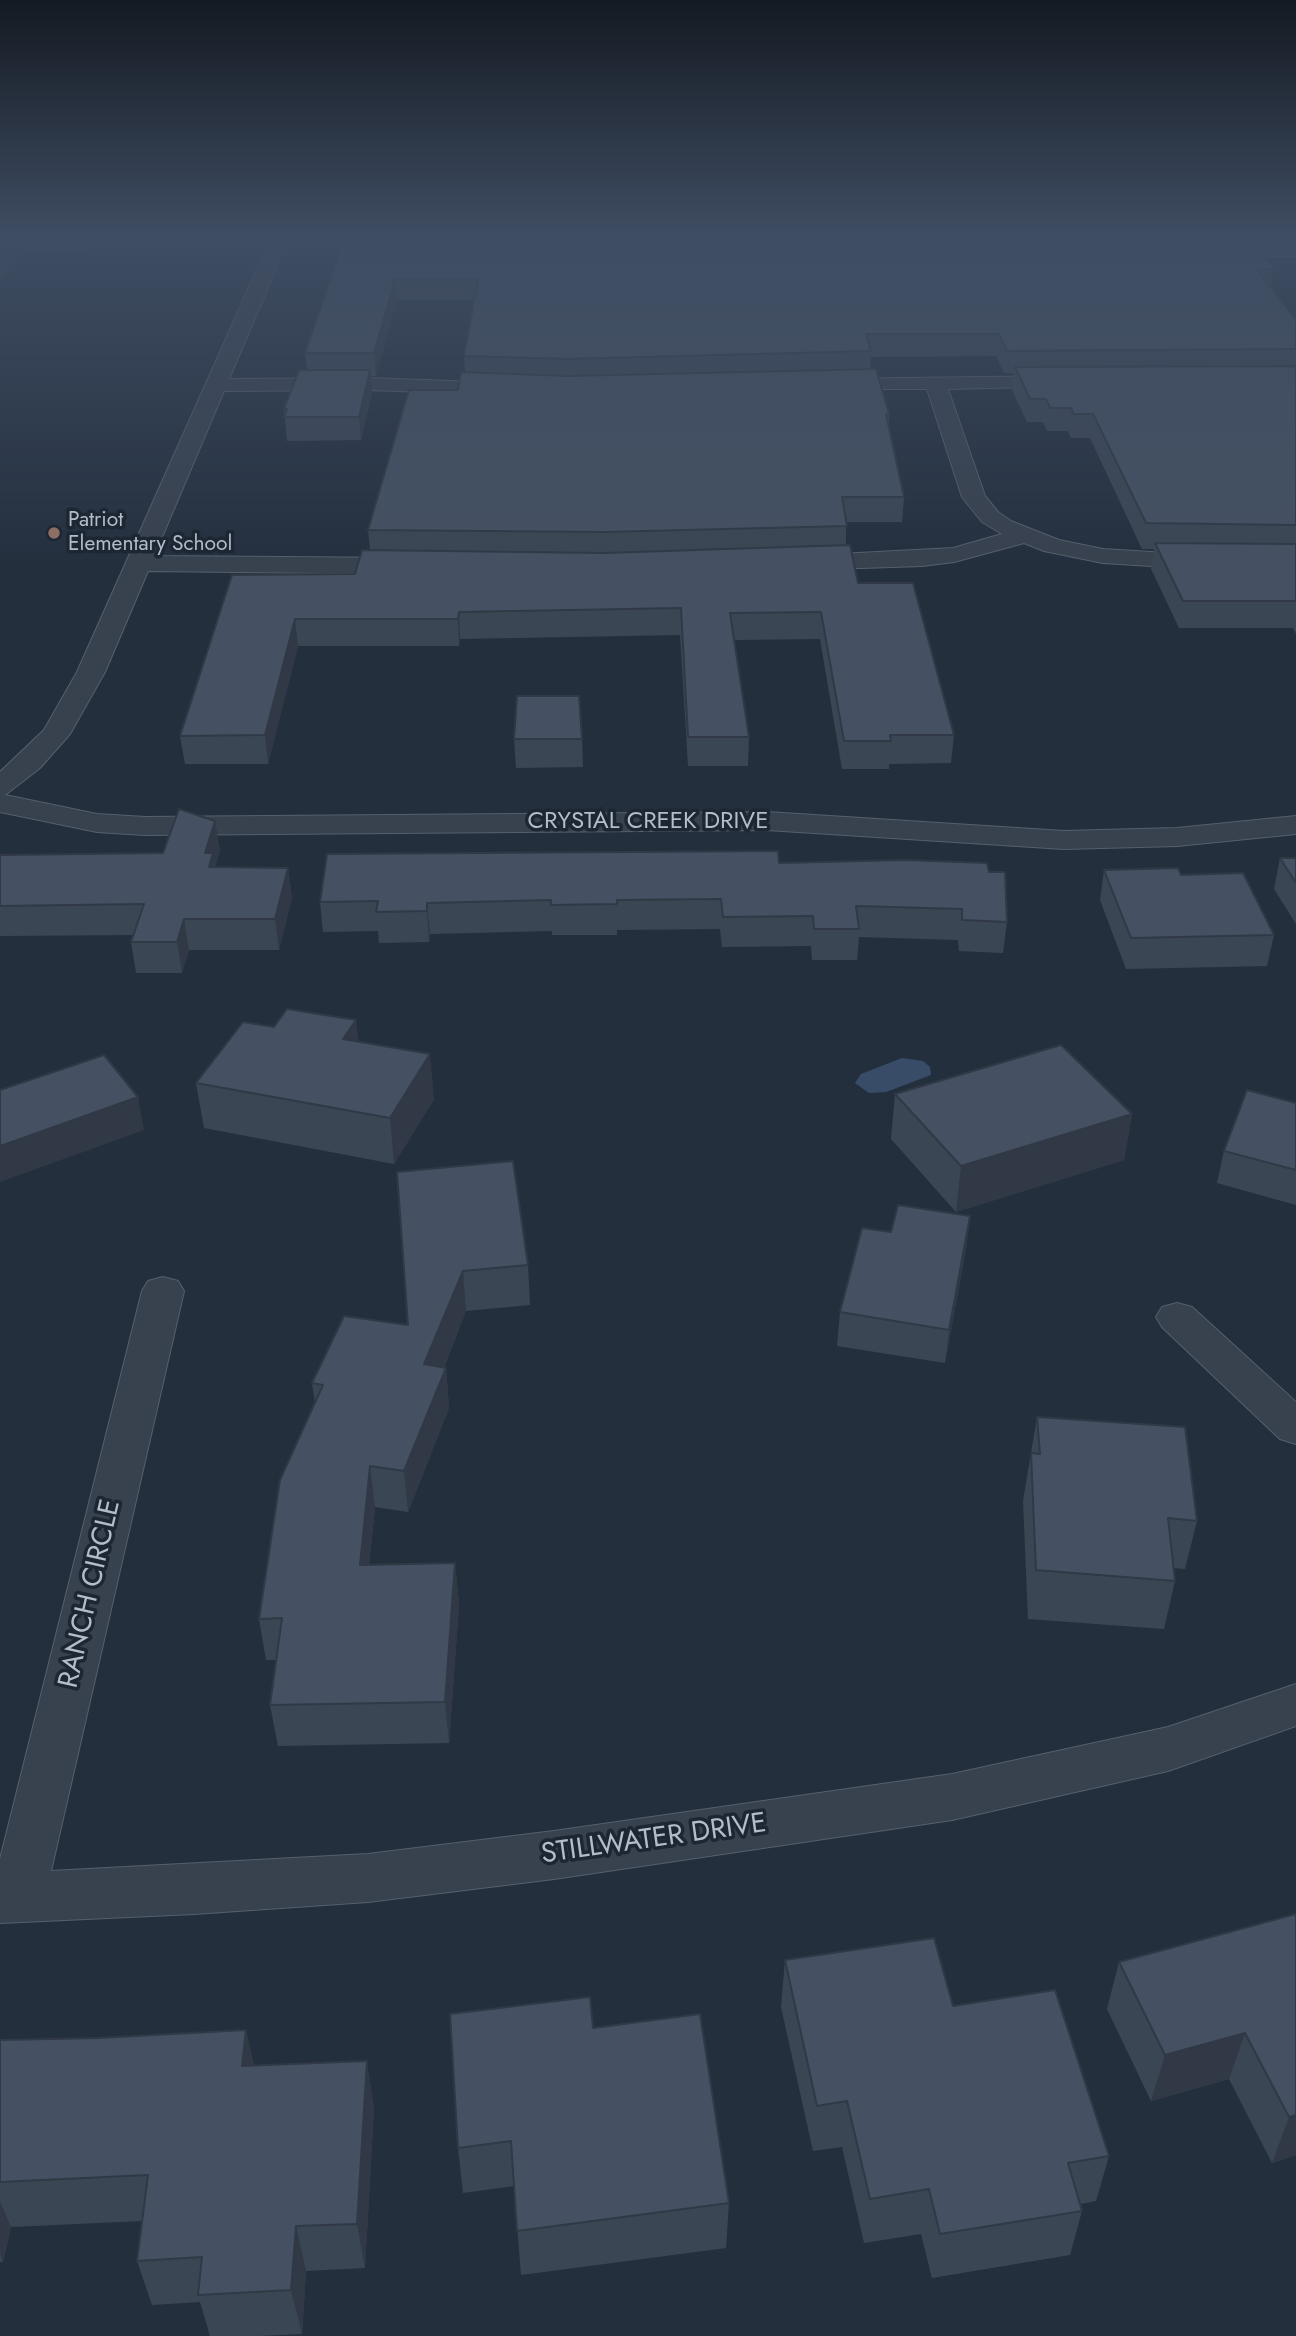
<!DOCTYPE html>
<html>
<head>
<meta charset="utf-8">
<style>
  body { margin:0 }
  canvas { display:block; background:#242f3e }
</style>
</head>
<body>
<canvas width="1296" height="2336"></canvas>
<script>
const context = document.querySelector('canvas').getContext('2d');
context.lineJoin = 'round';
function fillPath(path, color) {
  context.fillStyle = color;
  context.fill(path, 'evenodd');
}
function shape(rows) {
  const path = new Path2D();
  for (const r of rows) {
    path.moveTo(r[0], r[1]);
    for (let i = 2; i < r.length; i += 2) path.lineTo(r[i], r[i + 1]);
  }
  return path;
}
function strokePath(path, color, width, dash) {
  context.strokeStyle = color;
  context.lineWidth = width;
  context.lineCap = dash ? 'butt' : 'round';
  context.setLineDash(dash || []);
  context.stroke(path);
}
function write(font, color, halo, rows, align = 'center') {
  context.font = font + ' Jost,sans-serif';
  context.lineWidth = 7;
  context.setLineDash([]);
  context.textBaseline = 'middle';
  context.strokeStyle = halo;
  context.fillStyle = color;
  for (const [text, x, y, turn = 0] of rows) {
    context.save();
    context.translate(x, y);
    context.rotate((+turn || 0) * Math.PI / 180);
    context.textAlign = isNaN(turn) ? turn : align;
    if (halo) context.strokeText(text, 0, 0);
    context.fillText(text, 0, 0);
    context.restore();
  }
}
const water = shape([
  [902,1058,923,1061,930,1067,931,1075,886,1092,869,1093,855,1083,861,1074]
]);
const minor = shape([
  [271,238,289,238,229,379,368,378,510,383,521,389,510,395,368,390,224,391,154,556,412,558,421,561,425,566,421,571,412,574,148,571,105,672,70,734,40,768,5,795,97,814,145,817,767,812,1064,831,1177,828,1296,816,1296,834,1177,846,1064,849,767,830,145,835,97,832,0,812,0,772,44,730,77,672,271,238],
  [630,238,683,238,794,247,1296,246,1296,256,794,257,701,251,639,243,630,238],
  [1066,376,1076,382,1073,386,948,389,985,496,998,512,1011,521,1059,540,1103,549,1167,553,1296,553,1296,567,1167,567,1103,563,1044,551,1024,543,954,562,922,566,801,570,792,568,789,563,792,558,801,556,953,548,1002,534,982,522,962,497,927,389,829,389,819,383,822,379,1066,376],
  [163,1277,178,1281,184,1291,51,1871,368,1854,554,1831,952,1774,1168,1727,1296,1684,1296,1726,1168,1771,952,1820,554,1879,368,1902,194,1914,0,1923,0,1859,142,1291,148,1281,163,1277],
  [1177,1303,1192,1307,1296,1402,1296,1444,1280,1439,1162,1327,1156,1317,1162,1307,1177,1303]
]);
const wall = shape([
  [0,238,225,238,220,247,22,252],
  [345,238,628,238,621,243,801,254,801,244,797,244,795,238,858,238,869,254,988,253,989,244,980,244,977,238,1043,239,1051,252,1182,252,1183,244,1170,244,1166,238,1250,238,1274,269,1270,288,1296,320,1296,634,1293,628,1179,628,1151,569,1154,549,1142,549,1090,438,1071,438,1068,431,1047,431,1043,422,1027,422,1012,390,1014,373,1004,373,996,356,871,357,870,369,889,414,889,427,904,497,902,522,846,522,846,545,858,583,954,735,951,763,889,764,889,769,842,769,820,639,734,640,749,737,748,766,688,766,680,635,460,639,459,646,298,646,268,764,185,764,180,736,232,575,355,574,370,550,368,530,458,390,465,373,464,356,474,300,397,300,376,376,370,376,372,393,361,440,287,441,284,409,307,370,305,353],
  [514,739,582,739,583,767,516,768],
  [220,850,215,867,288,868,292,898,279,950,189,950,182,973,136,973,131,942,133,935,0,936,0,855,163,853],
  [1280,858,1296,858,1296,924,1274,889],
  [779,863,989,872,1007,922,1003,953,959,951,958,940,859,937,857,960,812,960,811,946,722,947,720,929,617,930,617,935,552,935,552,931,430,934,429,942,379,943,378,931,323,932,320,902],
  [1104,870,1181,875,1274,935,1267,966,1126,969,1100,900],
  [358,1041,434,1099,394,1164,204,1128,196,1083],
  [895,1094,1132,1114,1124,1160,956,1212,891,1139],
  [1296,1103,1296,1205,1217,1183,1224,1151],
  [397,1172,528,1265,530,1305,466,1311,444,1367,446,1368,449,1408,408,1512,375,1507,369,1565,455,1563,459,1604,449,1743,278,1746,270,1705,277,1660,266,1660,259,1619,315,1403,312,1383,408,1325],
  [970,1216,966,1249,945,1363,837,1346,840,1312],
  [1037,1417,1197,1521,1185,1569,1173,1568,1175,1581,1164,1629,1028,1619,1023,1501],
  [1296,1914,1296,2155,1272,2163,1229,2079,1151,2101,1107,2009,1119,1962],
  [785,1960,953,2006,1109,2156,1096,2201,1080,2204,1082,2211,1070,2255,932,2278,921,2234,864,2243,842,2147,813,2151,781,2007],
  [593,2028,729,2203,726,2248,521,2275,514,2186,463,2193,458,2148],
  [246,2030,254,2066,374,2107,365,2268,306,2271,302,2334,258,2336,210,2336,200,2302,152,2305,137,2261,142,2221,11,2227,3,2262,0,2262,0,2040,99,2038]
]);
const shadedWall = shape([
  [6,238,19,238,22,252,0,281,0,246],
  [219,238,225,238,220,247],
  [597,238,628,238,593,262,593,241],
  [395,279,397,300,376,376,374,353],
  [370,370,372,393,361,440,359,417],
  [459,612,460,639,459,646,458,619],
  [295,619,298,646,268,764,265,735],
  [215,821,220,850,215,866,217,883,213,897,205,853],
  [288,868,292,898,279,950,275,919],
  [427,903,430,934,429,942,427,911],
  [184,919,189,950,182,973,177,942],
  [356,1020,361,1065,343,1039],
  [430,1054,434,1099,394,1164,390,1118],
  [138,1097,144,1130,0,1182,0,1146],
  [1132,1114,1124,1160,956,1212,961,1166],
  [970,1216,966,1249,945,1363,949,1330],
  [463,1271,466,1311,428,1405,424,1364],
  [446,1368,449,1408,408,1512,404,1471],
  [370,1466,375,1507,365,1606,360,1565],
  [455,1563,459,1604,449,1743,445,1702],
  [246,2030,256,2076,242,2066],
  [1245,2033,1229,2079,1151,2101,1165,2055],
  [367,2061,374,2107,365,2268,357,2224],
  [1296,2115,1296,2155,1272,2163,1289,2117],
  [0,2201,11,2227,3,2262,0,2254],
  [296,2226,306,2271,302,2334,291,2290]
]);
const building = shape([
  [0,238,6,238,0,246,0,238],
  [345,238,597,238,593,241,805,254,801,239,864,239,869,254,996,253,989,239,1043,239,1051,252,1193,252,1184,238,1250,238,1274,269,1256,269,1296,320,1296,349,1007,351,999,334,866,334,871,351,567,359,464,356,478,279,395,279,374,353,305,353,345,238],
  [1296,366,1296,525,1146,523,1093,414,1074,414,1071,408,1050,408,1046,399,1030,399,1015,367,1296,366],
  [876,369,889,414,886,414,904,497,842,497,847,526,604,532,368,530,409,390,458,390,461,372,568,376,876,369],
  [299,370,370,370,359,417,284,417,287,409,284,409,299,370],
  [1155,543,1296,544,1296,601,1183,601,1155,543],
  [850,545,858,583,913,583,954,735,890,735,891,741,844,741,821,612,730,613,749,737,688,737,681,608,459,612,458,619,295,619,265,735,180,736,232,575,355,574,362,550,604,553,850,545],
  [517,696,579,696,582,739,514,739,517,696],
  [179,809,215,821,205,853,213,853,209,867,288,868,275,919,184,919,177,942,131,942,144,904,0,906,0,855,163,853,179,809],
  [778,851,779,863,905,860,987,863,989,872,1005,872,1007,922,962,920,962,909,856,906,859,929,814,929,813,916,723,917,721,899,617,900,617,904,551,905,551,900,427,903,427,911,376,912,378,901,320,902,327,854,778,851],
  [1280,858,1296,858,1296,883,1280,858],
  [1178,868,1181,875,1243,873,1274,935,1131,938,1104,870,1178,868],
  [287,1009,356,1020,343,1039,430,1054,390,1118,196,1083,243,1022,274,1027,287,1009],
  [1061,1045,1132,1114,961,1166,895,1094,1061,1045],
  [104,1055,138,1097,0,1146,0,1090,104,1055],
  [1247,1090,1296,1103,1296,1170,1224,1151,1247,1090],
  [513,1161,528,1265,463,1271,424,1364,446,1368,404,1471,370,1466,360,1565,455,1563,445,1702,270,1705,282,1618,259,1619,280,1480,323,1385,312,1383,344,1316,408,1325,397,1172,513,1161],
  [898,1205,970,1216,949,1330,840,1312,862,1228,891,1232,898,1205],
  [1037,1417,1185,1427,1197,1521,1168,1518,1175,1581,1036,1570,1031,1453,1040,1454,1037,1417],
  [1296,1914,1296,2115,1289,2117,1245,2033,1165,2055,1119,1962,1296,1914],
  [934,1938,953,2006,1055,1990,1109,2156,1068,2163,1082,2211,940,2234,929,2189,870,2199,847,2101,817,2106,785,1960,934,1938],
  [590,1997,593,2028,700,2014,729,2203,517,2231,511,2141,458,2148,450,2014,590,1997],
  [246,2030,242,2066,367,2061,357,2224,296,2226,291,2290,198,2295,202,2257,137,2261,148,2175,0,2182,0,2040,99,2038,246,2030]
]);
const markers = [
  [54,533,7,"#8d6e63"]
];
const farPoinames = [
  ["Patriot",68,521],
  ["Elementary School",68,545]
];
const streetNames = [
  ["CRYSTAL CREEK DRIVE",648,822]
];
const nearStreetnames = [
  ["RANCH CIRCLE",91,1594,-77],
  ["STILLWATER DRIVE",654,1840,-8]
];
fillPath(water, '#394c67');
strokePath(minor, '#565f6c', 2);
fillPath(minor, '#38414e');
fillPath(wall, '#3b4654');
fillPath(shadedWall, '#303945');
fillPath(building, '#455162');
strokePath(building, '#303945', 2);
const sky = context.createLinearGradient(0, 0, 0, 565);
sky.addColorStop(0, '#141a22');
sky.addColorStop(0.42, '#3f4d63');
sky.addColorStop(1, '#3f4d6300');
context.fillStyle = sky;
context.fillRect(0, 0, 1296, 565);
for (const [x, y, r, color] of markers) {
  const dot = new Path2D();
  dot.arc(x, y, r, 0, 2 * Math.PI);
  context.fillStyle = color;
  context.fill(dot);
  strokePath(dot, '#1d2633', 2.5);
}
write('21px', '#b4bcc9', '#1d2633', farPoinames, 'left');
write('24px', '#b4bcc9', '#1d2633', streetNames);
write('28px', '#b4bcc9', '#1d2633', nearStreetnames);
</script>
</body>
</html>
